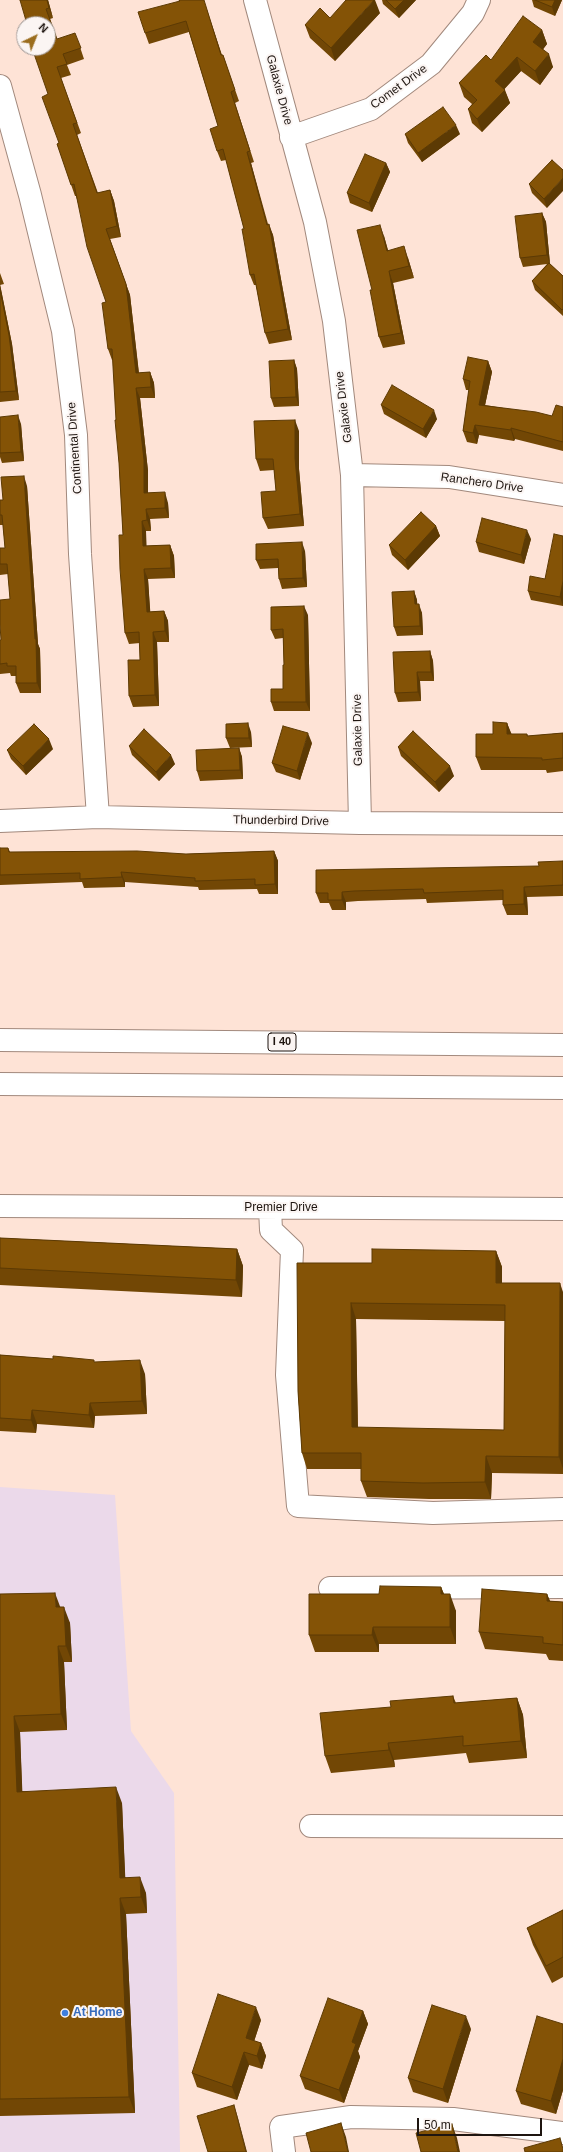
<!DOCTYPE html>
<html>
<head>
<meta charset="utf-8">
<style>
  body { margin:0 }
  #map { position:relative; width:563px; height:2152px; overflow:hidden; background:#fee3d6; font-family:Helvetica,sans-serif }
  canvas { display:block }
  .north { position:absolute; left:16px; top:16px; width:40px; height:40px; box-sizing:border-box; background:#fbf5f3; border:1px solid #a39b98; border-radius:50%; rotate:43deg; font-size:11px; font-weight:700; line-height:16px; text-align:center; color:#1e1510 }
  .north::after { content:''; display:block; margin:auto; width:14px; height:18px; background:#9b6d1e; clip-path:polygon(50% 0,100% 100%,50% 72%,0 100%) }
  .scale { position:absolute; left:417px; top:2118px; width:125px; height:18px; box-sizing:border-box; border:2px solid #1e1510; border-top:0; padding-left:5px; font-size:12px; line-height:14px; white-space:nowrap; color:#1e1510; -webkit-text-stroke:3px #fbf5f3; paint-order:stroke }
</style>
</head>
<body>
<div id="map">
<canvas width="563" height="2152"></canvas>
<div class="north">N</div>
<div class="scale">50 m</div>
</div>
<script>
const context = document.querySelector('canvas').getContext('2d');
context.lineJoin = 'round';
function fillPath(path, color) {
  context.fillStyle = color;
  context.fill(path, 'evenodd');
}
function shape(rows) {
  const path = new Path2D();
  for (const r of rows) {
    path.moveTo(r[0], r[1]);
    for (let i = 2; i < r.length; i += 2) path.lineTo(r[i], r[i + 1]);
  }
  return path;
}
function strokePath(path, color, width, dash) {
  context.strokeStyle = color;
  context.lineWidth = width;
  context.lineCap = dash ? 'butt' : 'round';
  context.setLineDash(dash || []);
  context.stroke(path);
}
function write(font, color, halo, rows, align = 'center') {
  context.font = font + ' Helvetica,sans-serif';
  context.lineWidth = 4;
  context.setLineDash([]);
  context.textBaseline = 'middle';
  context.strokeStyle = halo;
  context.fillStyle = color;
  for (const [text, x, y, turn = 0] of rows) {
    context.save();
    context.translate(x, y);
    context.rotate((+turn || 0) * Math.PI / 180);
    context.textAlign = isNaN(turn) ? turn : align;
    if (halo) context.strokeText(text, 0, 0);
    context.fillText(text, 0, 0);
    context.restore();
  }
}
const commercial = shape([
  [0,1487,115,1495,131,1731,174,1793,180,2152,0,2152]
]);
const minor = shape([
  [255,0,315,222,334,321,352,475,360,823],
  [0,86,30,195,63,331,76,435,80,554,98,817],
  [291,137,371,109,431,64,473,13,479,0],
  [352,475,449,477,563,495],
  [0,821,98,817,360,823,563,824],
  [0,1206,563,1209],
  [270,1208,271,1230,292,1250,287,1375,298,1506,433,1513,563,1509],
  [330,1588,563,1587],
  [311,1826,563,1827],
  [284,2152,281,2127,351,2117,453,2119,563,2133]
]);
const highway = shape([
  [0,1040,563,1045],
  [0,1084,563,1088]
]);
const wall = shape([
  [20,0,48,0,53,18,50,19,57,39,79,44,84,59,67,65,71,75,61,78,81,133,77,135,98,193,110,190,114,201,121,237,110,239,130,295,139,373,150,372,154,383,155,398,140,398,148,471,148,493,168,503,169,518,150,519,151,531,146,531,146,546,170,545,174,556,175,578,148,579,150,612,164,611,168,621,169,642,157,642,159,706,133,707,129,696,140,660,140,643,129,644,125,633,123,535,119,463,113,360,112,360,108,349,106,302,76,196,75,196,57,144,59,143,48,94,48,48],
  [382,0,416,0,399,18,383,4],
  [532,0,562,0,555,16,534,7],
  [180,1,207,10,222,55,223,55,239,101,235,103,254,162,251,163,268,224,273,235,292,340,269,344,265,333,256,285,254,285,250,275,244,229,226,160,221,161,217,151,218,126,189,32,149,44,145,33],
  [380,13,335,61,310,38,305,25,330,18],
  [542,30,547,44,543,49,553,67,540,85,521,71,504,89,510,103,482,132,472,123,468,109,472,104,464,97,459,83,491,60],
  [405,134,460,134,422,162,408,143],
  [552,160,547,208,532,193,529,184],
  [386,163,390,172,372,212,350,203,347,193],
  [542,213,546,222,550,264,563,276,563,316,535,290,532,281,547,264,523,267,520,258],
  [384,236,388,250,408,258,414,278,393,283,405,344,383,348,379,337,372,290],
  [0,273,4,284,0,285,12,344,19,400,0,402],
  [294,360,297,369,299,406,274,407,271,398],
  [488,361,492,372,485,405,552,416,563,407,563,451,515,439,514,441,479,435,477,444,467,442,463,431,469,390,466,390,463,379],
  [381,405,437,419,426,438,384,414],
  [0,417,21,424,24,461,2,463,0,457],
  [299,431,299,469,304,526,268,529,263,518,276,491,274,470,260,471,256,459],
  [27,486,38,644,40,649,41,693,20,693,16,683,16,676,11,676,10,673,0,674,0,640,1,640,10,599,8,574,0,575,0,548,5,548,3,525,0,525,0,500,3,500],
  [436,526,440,536,408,570,392,555,389,545],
  [563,536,563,606,531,600,528,591,545,579],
  [531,539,524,564,479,552,476,542],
  [305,551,307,587,282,589,279,579,278,568,260,569,256,560],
  [414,591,417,600,417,604,422,613,423,635,397,636,394,627],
  [308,615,310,711,274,711,271,702,283,689,284,665,283,638,275,639,271,630],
  [430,651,433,661,434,681,420,681,421,701,398,702,395,693],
  [507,723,511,734,527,734,528,736,563,733,563,771,547,773,546,770,481,770,476,757,493,734],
  [251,732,252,747,230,748,226,738],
  [312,743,300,780,276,772,272,763],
  [129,746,175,764,159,781,132,755],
  [398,747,454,776,439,792,401,756],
  [239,748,242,757,243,779,200,781,197,771],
  [53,749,26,775,11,759,7,750],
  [0,848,8,848,10,852,186,854,274,851,278,861,278,894,259,894,257,889,199,890,198,887,125,882,125,887,84,888,82,882,0,885],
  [563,861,563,896,527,897,528,915,507,915,503,905,503,900,427,903,426,899,358,901,346,902,346,910,332,910,329,903,320,903,316,893,539,866],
  [0,1238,237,1249,243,1266,242,1297,0,1285],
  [496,1251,502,1267,502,1283,563,1292,563,1474,492,1473,491,1499,429,1499,367,1497,361,1481,361,1469,307,1469,302,1453,298,1391,372,1263],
  [356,1319,505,1321,504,1430,358,1428],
  [0,1355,94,1362,145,1374,147,1414,95,1416,94,1428,37,1424,36,1433,0,1431],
  [441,1587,444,1594,456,1611,456,1644,379,1644,379,1652,315,1652,309,1635,379,1594],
  [0,1594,60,1607,70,1623,72,1662,64,1662,67,1730,20,1732,22,1791,122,1803,125,1877,146,1893,147,1913,126,1914,135,2113,0,2116],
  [547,1594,550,1601,563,1602,563,1661,549,1660,546,1654,485,1649,479,1632],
  [453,1696,456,1703,517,1698,523,1715,527,1758,469,1763,466,1753,394,1760,395,1767,331,1773,325,1756,391,1707],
  [563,1910,563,1977,552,1983,533,1945,527,1928],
  [363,2011,368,2024,358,2051,360,2057,344,2103,305,2089,300,2076],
  [261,2020,254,2041,261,2043,266,2056,262,2069,249,2065,237,2100,197,2087,192,2073],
  [563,2024,563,2090,556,2114,521,2104,516,2091],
  [471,2029,448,2103,413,2092,408,2078]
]);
const shadedWall = shape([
  [47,0,48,0,53,18,49,8],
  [204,0,207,10,225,66,221,55],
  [374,0,375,0,380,13,335,61,331,48],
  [404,0,416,0,399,18,395,9],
  [555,0,562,0,555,16,552,7],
  [542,30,547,44,538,56,533,42],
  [549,54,553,67,540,85,535,71],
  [517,57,521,71,500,94,495,81],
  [505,90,510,103,482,132,477,119],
  [456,125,460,134,422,162,418,153],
  [247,152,251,163,270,235,267,225],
  [386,163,390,172,372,212,369,203],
  [563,178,563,191,547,208,544,199],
  [110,190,114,201,121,237,117,226],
  [542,213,546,222,550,264,547,255],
  [269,224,273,235,292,340,288,329],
  [380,225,384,236,391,262,387,251],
  [106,229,130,295,140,384,136,373],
  [404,246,408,258,414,278,409,266],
  [389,271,393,283,405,344,401,333],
  [0,284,12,344,19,400,16,391,0,290],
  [294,360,297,369,299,406,296,397],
  [488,361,492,372,483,415,479,405],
  [150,372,154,383,155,398,151,387],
  [136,388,140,398,148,471,148,504,144,493],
  [434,410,437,419,426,438,423,429],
  [18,415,21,424,24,461,21,452],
  [295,420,299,431,299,469,304,526,300,514,295,458],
  [475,425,479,435,477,444,473,433],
  [511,428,515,439,514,441,511,430],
  [24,476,27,486,38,644,40,649,41,693,37,683,35,639],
  [165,492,168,503,169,518,165,508],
  [146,509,150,519,151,531,147,520],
  [142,521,146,531,147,557,143,546],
  [436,526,440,536,408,570,405,560],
  [527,530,531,539,524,564,521,555],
  [302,542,305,551,307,587,303,578],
  [170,545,174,556,175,578,171,568],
  [144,569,148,579,151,622,147,612],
  [563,581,563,606,560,597],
  [414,591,417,600,418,614,415,604],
  [419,604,422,613,423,635,420,626],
  [304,606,308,615,310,711,306,702],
  [164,611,168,621,169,642,165,631],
  [153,632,157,642,159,706,155,695],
  [430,651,433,661,434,681,431,672],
  [417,672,420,681,421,701,418,692],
  [248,723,251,732,252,747,249,738],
  [507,723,512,735,507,734],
  [308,733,312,743,300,780,297,771],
  [49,739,53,749,26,775,23,766],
  [239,748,242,757,243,779,240,770],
  [171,755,175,764,159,781,156,772],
  [450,766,454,776,439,792,435,782],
  [274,851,278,861,278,894,275,884],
  [121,872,125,882,125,887,122,877],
  [524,887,527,897,528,915,524,904],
  [342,892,346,902,346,910,342,900],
  [237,1249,243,1266,242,1297,236,1280],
  [496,1251,502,1267,502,1299,496,1283],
  [560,1283,563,1292,563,1469,559,1457],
  [351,1303,356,1319,358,1444,352,1427],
  [140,1360,145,1374,147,1414,142,1401],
  [90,1403,95,1416,94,1428,89,1415],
  [32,1410,37,1424,36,1433,31,1420],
  [486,1456,492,1473,491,1499,485,1482],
  [441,1587,448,1604,441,1594],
  [55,1593,61,1609,56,1607],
  [450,1594,456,1611,456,1644,450,1627],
  [547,1594,554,1611,547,1601],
  [64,1607,70,1623,72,1662,66,1646],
  [373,1627,379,1644,379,1652,372,1635],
  [58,1646,64,1662,67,1730,61,1714],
  [517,1698,523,1715,527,1758,521,1741],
  [14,1716,20,1732,23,1808,17,1792],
  [388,1743,394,1760,395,1767,389,1750],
  [116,1787,122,1803,126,1894,120,1878],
  [140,1877,146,1893,147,1913,141,1897],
  [120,1898,126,1914,135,2113,129,2097],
  [256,2007,261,2020,251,2051,246,2038],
  [363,2011,368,2024,358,2051,360,2057,344,2103,339,2090,352,2042],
  [466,2016,471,2029,448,2103,443,2089],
  [261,2043,266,2056,262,2069,257,2056],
  [244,2052,249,2065,237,2100,232,2087],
  [563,2059,563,2090,556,2114,551,2101],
  [234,2105,238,2118,247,2152,246,2152],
  [341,2123,346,2137,349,2152,348,2152],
  [452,2124,457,2138,460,2152,458,2152]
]);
const building = shape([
  [20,0,47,0,49,8,46,9,57,39,75,33,81,48,63,54,67,64,57,67,77,123,73,124,97,193,110,190,117,226,106,229,126,284,136,373,150,372,151,387,136,388,144,460,144,493,165,492,165,508,146,509,147,520,142,521,143,546,170,545,171,568,144,569,147,612,164,611,165,631,153,632,155,695,129,696,128,660,140,660,139,632,125,633,120,569,119,535,123,535,119,463,115,420,116,420,112,349,108,349,102,303,106,302,87,247,74,184,71,185,57,144,59,143,42,97,48,94,32,48,48,48,48,24,27,24,20,0],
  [179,0,204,0,221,55,223,55,235,90,231,92,250,151,247,152,267,225,269,224,288,329,265,333,254,274,250,275,242,229,244,229,223,149,217,151,210,129,218,126,186,21,145,33,138,12,180,1,179,0],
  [346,0,374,0,331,48,305,25,320,8,330,18,346,0],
  [386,0,404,0,395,9,386,0],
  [535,0,555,0,552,7,535,0],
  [523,16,542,30,533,42,549,54,535,71,517,57,495,81,505,90,477,119,468,109,477,100,459,83,486,55,491,60,523,16],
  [443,107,456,125,418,153,405,134,443,107],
  [365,154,386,163,369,203,347,193,365,154],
  [552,160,563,170,563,178,544,199,529,184,552,160],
  [542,213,547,255,520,258,515,216,542,213],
  [380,225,387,251,404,246,409,266,389,271,401,333,379,337,370,290,372,290,357,230,380,225],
  [549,263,563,276,563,309,562,310,532,281,549,263],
  [0,290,9,335,16,391,0,392,0,290],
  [468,357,488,361,479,405,536,412,552,416,556,405,563,407,563,442,511,428,511,430,475,425,473,433,463,431,470,381,463,379,468,357],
  [294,360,296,397,271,398,269,361,294,360],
  [392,385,434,410,423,429,381,405,392,385],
  [18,415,21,452,0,453,0,417,18,415],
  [295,420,295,458,300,514,263,518,261,492,276,491,273,459,256,459,254,421,295,420],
  [24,476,35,639,36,639,37,683,16,683,16,666,7,666,7,663,0,664,0,640,1,640,0,625,0,600,10,599,7,564,0,564,0,548,5,548,2,515,0,515,0,500,3,500,1,477,24,476],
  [421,512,436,526,405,560,389,545,421,512],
  [482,518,527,530,521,555,476,542,482,518],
  [554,534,563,536,563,581,560,597,528,591,530,576,545,579,554,534],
  [302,542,303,578,279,579,278,559,256,560,256,544,302,542],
  [414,591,415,604,419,604,420,626,394,627,392,592,414,591],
  [304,606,306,702,271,702,271,689,283,689,283,665,284,665,283,629,271,630,271,607,304,606],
  [430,651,431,672,417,672,418,692,395,693,393,652,430,651],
  [493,722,507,723,507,734,527,734,527,736,563,733,563,758,542,760,542,758,476,757,476,734,493,734,493,722],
  [248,723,249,738,226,738,226,724,248,723],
  [34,724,49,739,23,766,7,750,34,724],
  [283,726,308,733,297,771,272,763,283,726],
  [144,729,171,755,156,772,129,746,144,729],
  [413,731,450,766,435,782,398,747,413,731],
  [239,748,240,770,197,771,196,750,239,748],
  [0,848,8,848,9,852,137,851,186,854,274,851,275,884,255,885,255,879,195,881,195,878,121,872,122,877,80,879,80,873,0,875,0,848],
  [563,861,563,885,524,887,524,904,503,905,503,890,424,893,423,889,354,891,342,892,342,900,328,900,328,893,316,893,316,870,539,866,538,862,563,861],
  [0,1238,237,1249,236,1280,0,1268,0,1238],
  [372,1249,496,1251,496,1283,560,1283,559,1457,486,1456,485,1482,423,1483,361,1481,361,1453,302,1453,298,1391,297,1263,372,1263,372,1249],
  [351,1303,505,1305,504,1430,352,1427,351,1303],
  [0,1355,53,1359,53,1356,94,1360,94,1362,140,1360,142,1401,90,1403,89,1415,32,1410,31,1420,0,1418,0,1355],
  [380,1586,441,1587,441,1594,450,1594,450,1627,373,1627,372,1635,309,1635,309,1594,379,1594,380,1586],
  [482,1589,547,1594,547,1601,563,1602,563,1645,543,1643,543,1637,479,1632,482,1589],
  [55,1593,56,1607,64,1607,66,1646,58,1646,61,1714,14,1716,17,1792,116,1787,120,1878,140,1877,141,1897,120,1898,129,2097,0,2099,0,1594,55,1593],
  [453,1696,454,1703,517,1698,521,1741,463,1746,463,1736,388,1743,389,1750,325,1756,320,1713,391,1707,390,1701,453,1696],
  [563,1910,563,1957,546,1966,527,1928,563,1910],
  [218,1994,256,2007,246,2038,261,2043,257,2056,244,2052,232,2087,192,2073,218,1994],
  [328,1998,363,2011,352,2042,356,2044,339,2090,300,2076,328,1998],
  [432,2005,466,2016,443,2089,408,2078,432,2005],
  [537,2016,563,2024,563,2059,551,2101,516,2091,537,2016],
  [234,2105,246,2152,208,2152,197,2116,234,2105],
  [341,2123,348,2152,311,2152,306,2133,341,2123],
  [452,2124,458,2152,421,2152,416,2133,452,2124],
  [560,2138,563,2149,563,2152,525,2152,524,2148,560,2138]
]);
const markers = [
  [65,2013,4,"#3f7fe0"]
];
const shields = [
  [282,1042,28]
];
const shieldNames = [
  ["I 40",282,1042]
];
const streetNames = [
  ["Comet Drive",399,87,-36],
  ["Galaxie Drive",279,90,75],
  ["Galaxie Drive",344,407,-97],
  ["Continental Drive",75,448,-94],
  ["Ranchero Drive",482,483,8],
  ["Galaxie Drive",358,730,-91],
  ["Thunderbird Drive",281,821,1],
  ["Premier Drive",281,1208]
];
const shopNames = [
  ["At Home",73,2013]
];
fillPath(commercial, '#ebd9ea');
strokePath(minor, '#a2897d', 24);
strokePath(highway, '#a2897d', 24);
strokePath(minor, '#fff', 22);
strokePath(highway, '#fff', 22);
fillPath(wall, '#724705');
fillPath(shadedWall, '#5c3a04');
fillPath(building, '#845306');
strokePath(building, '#5c3a04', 1);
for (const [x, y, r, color] of markers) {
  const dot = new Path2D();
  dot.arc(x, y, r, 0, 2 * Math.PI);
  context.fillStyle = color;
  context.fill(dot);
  strokePath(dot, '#fbf5f3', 1.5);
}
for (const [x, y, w] of shields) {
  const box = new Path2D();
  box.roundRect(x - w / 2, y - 9, w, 18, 3);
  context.fillStyle = '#fbf5f3';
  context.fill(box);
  strokePath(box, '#1e1510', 1);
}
write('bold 11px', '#1e1510', null, shieldNames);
write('12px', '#1e1510', '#fbf5f3', streetNames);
write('bold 12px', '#366cbe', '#fbf5f3', shopNames, 'left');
</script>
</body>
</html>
